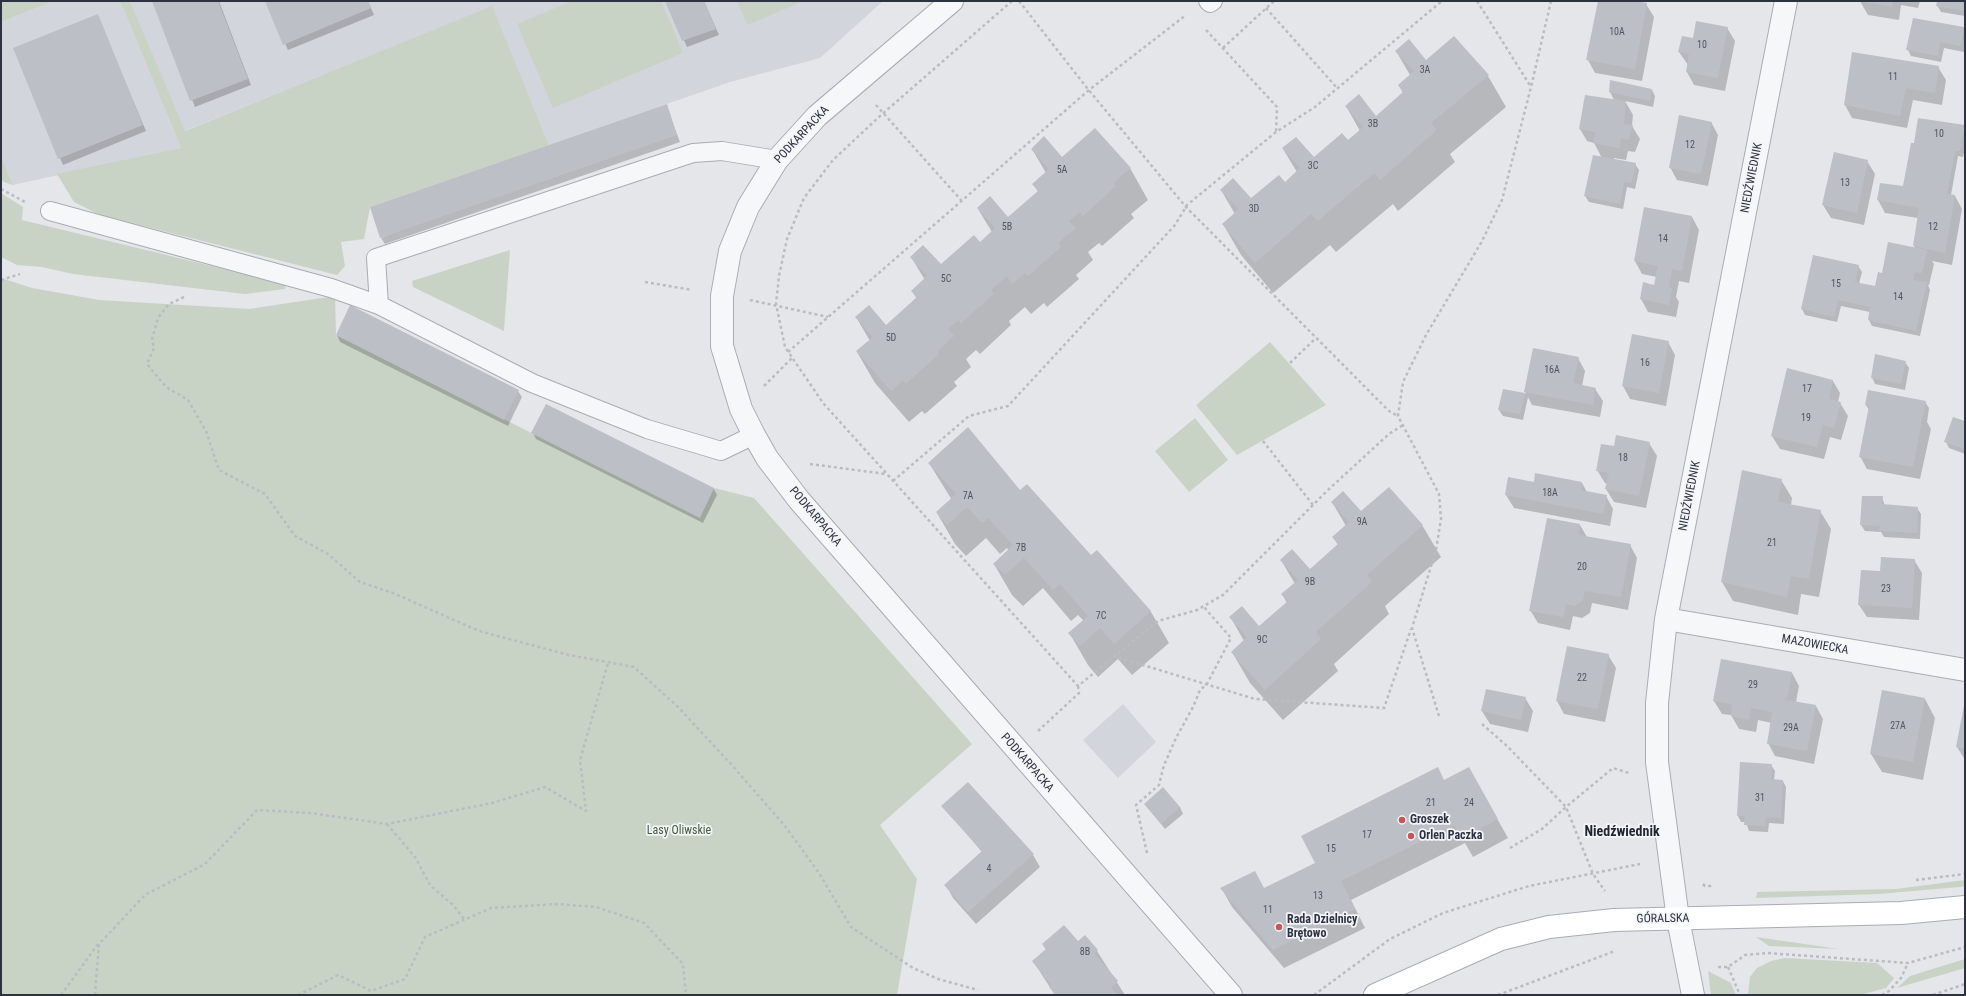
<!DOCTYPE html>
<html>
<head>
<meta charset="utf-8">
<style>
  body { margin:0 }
  #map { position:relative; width:1966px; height:996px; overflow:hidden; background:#e4e6ea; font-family:"Roboto Condensed",sans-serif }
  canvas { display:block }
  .frame { position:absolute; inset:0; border:2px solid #2d3241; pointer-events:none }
</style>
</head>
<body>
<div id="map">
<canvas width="1966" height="996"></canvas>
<div class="frame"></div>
</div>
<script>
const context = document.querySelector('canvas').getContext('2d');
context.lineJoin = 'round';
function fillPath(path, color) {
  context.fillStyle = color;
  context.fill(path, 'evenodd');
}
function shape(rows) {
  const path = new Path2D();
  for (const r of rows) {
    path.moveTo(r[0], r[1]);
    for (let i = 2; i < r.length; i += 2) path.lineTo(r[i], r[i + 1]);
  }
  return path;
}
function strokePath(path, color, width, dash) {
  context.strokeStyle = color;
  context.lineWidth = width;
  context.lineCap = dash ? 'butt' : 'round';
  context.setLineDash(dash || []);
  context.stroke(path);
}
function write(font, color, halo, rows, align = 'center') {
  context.font = font + ' "Roboto Condensed",sans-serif';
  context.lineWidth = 3.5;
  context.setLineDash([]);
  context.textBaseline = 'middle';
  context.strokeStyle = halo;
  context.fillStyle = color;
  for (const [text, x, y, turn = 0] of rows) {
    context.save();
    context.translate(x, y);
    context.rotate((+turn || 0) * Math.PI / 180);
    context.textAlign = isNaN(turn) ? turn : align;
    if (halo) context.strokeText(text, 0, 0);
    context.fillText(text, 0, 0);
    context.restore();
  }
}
const built = shape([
  [54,1,120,1,181,148,13,185,1,155,1,22],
  [130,1,883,1,820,58,730,82,549,145,492,7,184,131],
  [1123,704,1156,742,1118,778,1083,740]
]);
const green = shape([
  [1,1,54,1,1,22],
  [120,1,130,1,185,131,492,6,549,145,370,207,364,239,341,242,345,266,337,275,100,215,74,202,57,174,181,148],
  [572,1,661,1,683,53,553,108,517,24],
  [737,1,803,1,748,25],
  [1,155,13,185,4,182,1,179],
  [1,193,23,207,22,220,286,284,285,289,245,294,73,274,42,267,17,265,1,257],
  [510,250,504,331,413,287,412,281],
  [1,278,32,288,99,300,249,309,335,296,336,335,699,517,714,488,754,498,972,744,880,825,917,879,897,995,1,995],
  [1270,342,1326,405,1237,455,1196,405],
  [1195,418,1228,460,1189,492,1155,451],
  [1965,880,1965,886,1960,887,1878,894,1756,898,1757,892,1896,889],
  [1756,937,1839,949,1769,946],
  [1785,958,1877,963,1894,978,1886,988,1860,995,1748,995,1750,977,1757,968,1771,961],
  [1965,959,1965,968,1897,988,1910,976],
  [1708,971,1731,983,1736,995,1711,995]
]);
const shadow = shape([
  [153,1,219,1,251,85,195,107],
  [266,1,368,1,374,15,288,50],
  [666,1,704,1,719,35,687,47],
  [1599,1,1630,1,1646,4,1654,17,1642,81,1595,73,1588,60],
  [1860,1,1920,1,1918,8,1901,5,1899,20,1868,15],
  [1938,1,1965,1,1965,16,1941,12,1937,5],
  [97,15,146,131,63,165,15,49],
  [1727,28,1735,41,1725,91,1694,85,1687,72,1688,65,1679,52,1694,39],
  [1964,28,1965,31,1964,52,1944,48,1941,62,1911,56,1908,50],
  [1396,51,1426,62,1488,76,1506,107,1450,154,1455,162,1398,211,1393,204,1336,252,1330,245,1273,293,1241,255,1223,224,1235,214,1221,190,1251,200,1285,183,1297,172,1283,149,1313,159,1348,142,1360,131,1346,106,1376,117,1403,93,1399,85,1410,75],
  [1853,53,1938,67,1946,80,1942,105,1913,100,1907,128,1852,118,1845,105],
  [1652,90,1655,96,1653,107,1625,101,1633,115,1632,126,1640,139,1635,152,1628,151,1626,160,1614,158,1614,160,1635,164,1639,170,1635,189,1627,187,1623,209,1589,202,1585,196,1602,158,1594,143,1587,141,1580,129,1614,100,1610,92],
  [666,105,680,142,385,244,381,238],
  [1711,122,1718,135,1708,186,1677,180,1670,167],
  [1964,126,1965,148,1963,157,1958,156,1951,195,1955,196,1962,209,1952,265,1932,261,1934,264,1929,285,1928,285,1930,290,1920,336,1872,326,1869,320,1870,312,1841,306,1837,322,1805,315,1802,309,1858,266,1862,272,1859,284,1876,288,1884,274,1915,248,1914,246,1918,218,1885,213,1878,200,1905,188],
  [1032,149,1062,159,1130,168,1148,200,1131,214,1134,218,1102,246,1099,243,1088,252,1093,260,1076,275,1079,279,1047,307,1044,303,1031,314,1025,307,1009,321,1011,325,980,354,976,350,966,359,971,367,954,382,957,386,925,414,922,411,909,422,875,383,857,352,870,341,856,317,886,326,917,299,912,291,925,280,911,257,941,266,980,243,992,232,978,209,1008,218,1038,192,1034,184,1046,173],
  [1834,153,1867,161,1875,174,1864,225,1831,218,1823,205],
  [1645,208,1692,217,1699,230,1689,283,1679,281,1676,297,1679,302,1676,317,1648,312,1641,299,1655,286,1657,277,1642,274,1635,261],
  [337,335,518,391,522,397,508,426,340,342],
  [1668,342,1675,355,1666,406,1630,399,1623,386],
  [1578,358,1585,371,1582,386,1595,389,1603,401,1600,417,1532,405,1528,397,1523,420,1503,416,1499,410,1504,390,1526,394,1525,392],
  [1905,362,1909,368,1905,390,1875,384,1872,377],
  [1833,381,1840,393,1838,402,1840,403,1848,416,1841,440,1830,437,1824,459,1780,449,1772,436],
  [1925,402,1929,408,1927,422,1931,429,1920,479,1867,469,1860,456,1869,410,1866,405],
  [1965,422,1965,454,1949,448,1946,442],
  [533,433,714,489,717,495,703,523,536,439],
  [1649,443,1657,456,1646,508,1614,502,1606,489,1608,484,1605,483,1597,470,1615,447],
  [929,463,1020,491,1091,557,1097,551,1151,612,1169,643,1132,675,1118,659,1098,677,1088,665,1070,634,1084,621,1078,615,1071,621,1043,588,1023,606,1012,595,994,564,1009,551,1007,548,1000,554,986,538,966,556,955,544,937,513,952,500],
  [1781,480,1792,498,1791,505,1820,511,1831,529,1819,597,1801,594,1798,615,1733,601,1722,582],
  [1534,483,1582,483,1587,492,1606,496,1613,509,1610,526,1514,508,1506,495],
  [1882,497,1885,506,1917,508,1921,514,1920,539,1884,537,1881,532,1865,531,1861,525],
  [1332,502,1361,513,1422,525,1441,557,1385,606,1389,614,1334,664,1338,671,1283,720,1250,683,1232,652,1244,641,1231,618,1259,627,1287,603,1282,594,1295,584,1281,560,1310,570,1338,545,1333,537,1346,526],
  [1580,525,1587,537,1630,545,1637,558,1628,610,1592,603,1590,613,1582,618,1573,616,1570,630,1538,623,1530,610],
  [1914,560,1922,573,1919,620,1867,617,1859,605,1881,572],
  [1608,655,1616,668,1605,722,1564,714,1557,701],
  [1792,673,1799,686,1796,702,1816,706,1823,719,1814,764,1775,756,1768,743,1772,723,1758,720,1756,732,1739,729,1731,715,1722,714,1714,701],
  [1525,698,1533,711,1528,732,1490,724,1482,711],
  [1925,699,1935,718,1923,780,1882,772,1871,754],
  [1965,707,1965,760,1957,747],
  [1771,765,1775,771,1774,780,1783,781,1786,787,1784,824,1769,823,1768,832,1749,831,1746,822,1741,822,1738,816],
  [1437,769,1444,781,1479,786,1508,838,1473,857,1465,843,1351,900,1365,928,1284,968,1232,907,1222,889,1264,889,1316,864],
  [1145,804,1180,807,1183,814,1165,829],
  [943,806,1033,855,1040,867,976,924,953,898,946,885,982,852],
  [1078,943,1097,951,1125,995,1055,995,1033,961,1046,950,1043,944]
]);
const building = shape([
  [152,1,218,1,248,79,190,101],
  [265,1,368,1,371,8,283,45],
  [665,1,704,1,716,29,682,41],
  [1598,1,1635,1,1647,3,1635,69,1586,60],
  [1858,1,1893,1,1892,7],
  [1937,1,1963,1,1962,4,1965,4,1965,11,1936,6],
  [98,14,143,125,58,159,13,48],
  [1913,18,1964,27,1961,46,1940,42,1938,56,1906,50],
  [1696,21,1728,27,1718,78,1686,72,1689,54,1678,52,1682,36,1693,38],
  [1454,36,1489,75,1431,123,1437,130,1380,180,1374,173,1318,221,1311,214,1255,263,1222,224,1239,209,1220,190,1233,178,1251,198,1279,175,1285,182,1300,168,1282,148,1296,137,1314,157,1342,133,1348,140,1363,127,1345,106,1359,94,1376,116,1403,92,1398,85,1414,71,1395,51,1409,39,1426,60],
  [1852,52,1939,66,1935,93,1906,88,1900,116,1844,105],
  [1610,80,1652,89,1650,101,1609,92],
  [1585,95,1626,101,1624,124,1633,125,1628,140,1621,138,1619,148,1593,143,1595,132,1579,129],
  [667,104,677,135,380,238,370,207],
  [1679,115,1712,122,1701,174,1669,168],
  [1918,118,1965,125,1960,151,1955,151,1947,194,1955,195,1945,253,1913,246,1919,208,1877,200,1880,183,1903,186,1911,143,1914,143],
  [1095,128,1131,168,1113,183,1116,186,1083,216,1080,212,1069,221,1076,228,1058,243,1061,247,1028,276,1025,273,1012,284,1007,276,991,290,994,294,961,323,958,320,948,329,954,336,937,351,939,354,906,384,903,380,891,391,856,351,873,337,855,317,869,305,886,325,917,297,911,291,927,276,910,257,923,245,941,264,974,235,980,242,995,228,977,208,990,196,1008,217,1038,191,1032,184,1049,169,1031,149,1044,136,1062,157],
  [1834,152,1868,160,1857,213,1822,205],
  [1593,155,1636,163,1632,183,1624,182,1620,204,1584,196],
  [1644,207,1692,216,1682,271,1672,269,1669,287,1672,288,1669,305,1640,299,1643,282,1654,285,1658,266,1634,261],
  [1888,242,1927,250,1922,273,1915,272,1913,280,1927,282,1916,331,1868,320,1870,307,1838,300,1834,317,1801,309,1813,255,1859,265,1855,282,1875,286,1878,272,1882,273],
  [350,305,519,390,504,420,336,335],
  [1632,334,1669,341,1659,393,1622,386],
  [1533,348,1579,357,1573,383,1596,388,1593,405,1524,392],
  [1875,354,1906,361,1901,384,1871,378],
  [1787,368,1833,380,1829,399,1841,402,1834,428,1823,425,1817,447,1771,436],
  [1503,389,1525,393,1520,414,1498,410],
  [1868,390,1926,401,1913,467,1859,457,1869,406,1865,405],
  [546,404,714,488,700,518,531,433],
  [1953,417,1965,421,1965,449,1944,442],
  [968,427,1020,490,1027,484,1091,555,1097,550,1151,611,1114,644,1100,628,1080,646,1068,633,1088,616,1060,584,1053,590,1024,558,1005,575,993,564,1013,545,988,518,982,523,967,507,947,525,936,512,956,494,928,463],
  [1616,435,1650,442,1639,496,1605,489,1609,473,1596,471,1601,444,1614,446],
  [1742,470,1782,479,1778,502,1821,510,1809,579,1791,576,1787,597,1721,582],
  [1535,473,1582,482,1581,490,1607,495,1603,514,1505,495,1508,477,1534,482],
  [1389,487,1423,525,1367,575,1372,582,1316,632,1321,639,1265,690,1231,652,1247,637,1229,617,1242,606,1259,626,1288,601,1281,594,1298,580,1280,560,1292,549,1310,569,1338,544,1332,537,1349,522,1331,502,1343,491,1361,511],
  [1862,496,1883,496,1882,504,1918,507,1917,533,1879,531,1880,526,1860,525],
  [1547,518,1580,524,1579,535,1631,544,1621,597,1585,591,1583,600,1575,606,1566,604,1563,617,1529,611],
  [1881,557,1915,559,1912,608,1858,605,1861,570,1880,571],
  [1567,646,1609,654,1598,709,1556,701],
  [1721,659,1792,672,1787,700,1816,705,1807,751,1767,744,1772,712,1751,708,1749,720,1731,716,1732,704,1713,701],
  [1486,689,1526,697,1521,720,1481,711],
  [1882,690,1925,698,1913,762,1870,754],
  [1964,705,1965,706,1965,749,1956,747],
  [1740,762,1772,764,1771,779,1783,780,1781,818,1766,817,1765,826,1744,825,1745,816,1737,816],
  [1438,767,1444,780,1469,767,1498,819,1461,839,1454,825,1341,881,1355,909,1273,950,1220,888,1255,871,1264,888,1315,863,1301,836],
  [968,782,1034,854,968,912,944,885,982,851,941,806],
  [1163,787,1180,807,1161,824,1144,804],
  [1064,925,1078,941,1085,935,1098,950,1094,953,1118,981,1111,988,1117,995,1056,995,1049,987,1051,985,1032,961,1046,949,1042,944]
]);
const path = shape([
  [1012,1,880,116,833,160,804,198,787,239,779,276,776,304,785,347,823,403,1078,686,1158,621,1197,610,1223,595,1328,490,1389,434,1403,425],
  [1019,1,1087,88,1186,207,1389,411,1398,416],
  [1477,1,1531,87],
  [1266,8,1338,89],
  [1206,30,1277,107,1276,132],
  [1223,48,1274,1],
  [876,105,961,200],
  [1,189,25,202],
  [1,280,20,274],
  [645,282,692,290],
  [184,297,169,304,158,318,152,339,154,348,147,364,166,387,188,400,206,431,219,470,265,494,295,536,328,554,360,582,393,593,479,631,569,655,634,667,678,707,730,763,785,826,819,873,851,927,913,968,938,979,978,990],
  [750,300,828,317],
  [788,352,1089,90,1186,15],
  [1290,363,1316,338],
  [764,386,792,358],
  [1263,441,1313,505],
  [810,464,886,474],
  [893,481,969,416,1008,406,1175,225,1187,205,1276,132,1315,107,1442,1],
  [1113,656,1255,699,1384,708,1411,629],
  [1439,716,1412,628,1436,550,1441,519,1439,494,1398,416,1403,382,1426,335,1481,243,1502,200,1531,87,1551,1],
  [1482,724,1507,746,1566,807,1593,874,1605,891],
  [1038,731,1079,693,1078,686],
  [387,824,415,857,430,885,453,905,464,919],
  [1510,848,1542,829,1566,807,1613,768,1629,773],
  [1147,853,1136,805,1159,785,1164,765,1176,738,1193,707,1200,690,1207,684,1231,638,1203,606],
  [1916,880,1965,874],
  [1703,884,1705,886,1713,886],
  [1718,967,1728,967,1745,955,1767,953,1908,963,1965,947],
  [1728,967,1740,995],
  [61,995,98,944],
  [95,995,99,944,145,895,205,864,257,810,310,813,387,824,492,803,545,787,586,811,580,760,608,663],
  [298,995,338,975,371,991,405,979,425,937,491,908,558,904,596,907,644,923,683,964,686,995],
  [1314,995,1390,939,1443,913,1529,886,1640,864],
  [1498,995,1615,951],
  [1882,995,1889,991,1901,978,1908,963],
  [1933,995,1965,984]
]);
const lane = shape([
  [1208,1,1210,3,1213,1],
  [50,211,331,288,379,305],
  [754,435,721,451,647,429,532,383,379,305,376,258,693,153,722,151,777,160]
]);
const street = shape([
  [952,1,817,116,777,160,748,207,730,251,722,296,722,346,741,409,754,435,767,458,799,500,1231,995],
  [1666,619,1965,670],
  [1693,995,1678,919,1657,762,1657,703,1666,619,1786,1]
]);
const secondary = shape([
  [1375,995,1501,939,1549,927,1614,920,1901,913,1965,907]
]);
const markers = [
  [1402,820,4,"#c0585d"],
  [1411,836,4,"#c0585d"],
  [1279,927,4,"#c0585d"]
];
const numberNames = [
  ["10A",1617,32],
  ["10",1702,45],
  ["3A",1425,70],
  ["11",1893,77],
  ["3B",1373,124],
  ["10",1939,134],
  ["12",1690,145],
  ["3C",1313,166],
  ["5A",1062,170],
  ["13",1845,183],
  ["3D",1254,209],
  ["5B",1007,227],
  ["12",1933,227],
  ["14",1663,239],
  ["5C",946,279],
  ["15",1836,284],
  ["14",1898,297],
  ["5D",891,338],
  ["16",1645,363],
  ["16A",1552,370],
  ["17",1807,389],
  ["19",1806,418],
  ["18",1623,458],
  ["18A",1550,493],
  ["7A",968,496],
  ["9A",1362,522],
  ["21",1772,543],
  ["7B",1021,548],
  ["20",1582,567],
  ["9B",1310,582],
  ["23",1886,589],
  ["7C",1101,616],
  ["9C",1262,640],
  ["22",1582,678],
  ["29",1753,685],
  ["27A",1898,726],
  ["29A",1791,728],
  ["31",1760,798],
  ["21",1431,803],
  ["24",1469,803],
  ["17",1367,835],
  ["15",1331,849],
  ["4",989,869],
  ["13",1318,896],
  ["11",1268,910],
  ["8B",1085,952]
];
const streetNames = [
  ["PODKARPACKA",802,135,-47],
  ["NIEDŹWIEDNIK",1752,178,-79],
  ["NIEDŹWIEDNIK",1690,496,-79],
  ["PODKARPACKA",815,517,50],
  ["MAZOWIECKA",1815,645,10],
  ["PODKARPACKA",1027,763,49],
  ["GÓRALSKA",1663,919,-1]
];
const poiNames = [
  ["Groszek",1410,820],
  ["Orlen Paczka",1419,836],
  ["Rada Dzielnicy",1287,920],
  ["Brętowo",1287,934]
];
const parkNames = [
  ["Lasy Oliwskie",679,831]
];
const quarterNames = [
  ["Niedźwiednik",1622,832]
];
fillPath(built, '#d2d5dc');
fillPath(green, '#c8d3c6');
fillPath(shadow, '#0003');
fillPath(building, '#bcbfc6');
strokePath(lane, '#a9acb4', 20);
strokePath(street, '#a9acb4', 24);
strokePath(secondary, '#a9acb4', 24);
strokePath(path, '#babcc2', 2.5, [3, 3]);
strokePath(lane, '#f6f7f9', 18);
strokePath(street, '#f6f7f9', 22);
strokePath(secondary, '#fff', 22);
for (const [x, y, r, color] of markers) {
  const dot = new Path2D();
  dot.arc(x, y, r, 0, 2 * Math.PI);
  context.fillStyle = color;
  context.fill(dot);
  strokePath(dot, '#f3f5f8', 1.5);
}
write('10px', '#515562', null, numberNames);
write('12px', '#2d3241', '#f3f5f8', streetNames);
write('bold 12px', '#2d3241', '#f3f5f8', poiNames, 'left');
write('12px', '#3f5b3c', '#f3f5f8', parkNames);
write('bold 14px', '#1f2432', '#f3f5f8', quarterNames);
</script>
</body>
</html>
